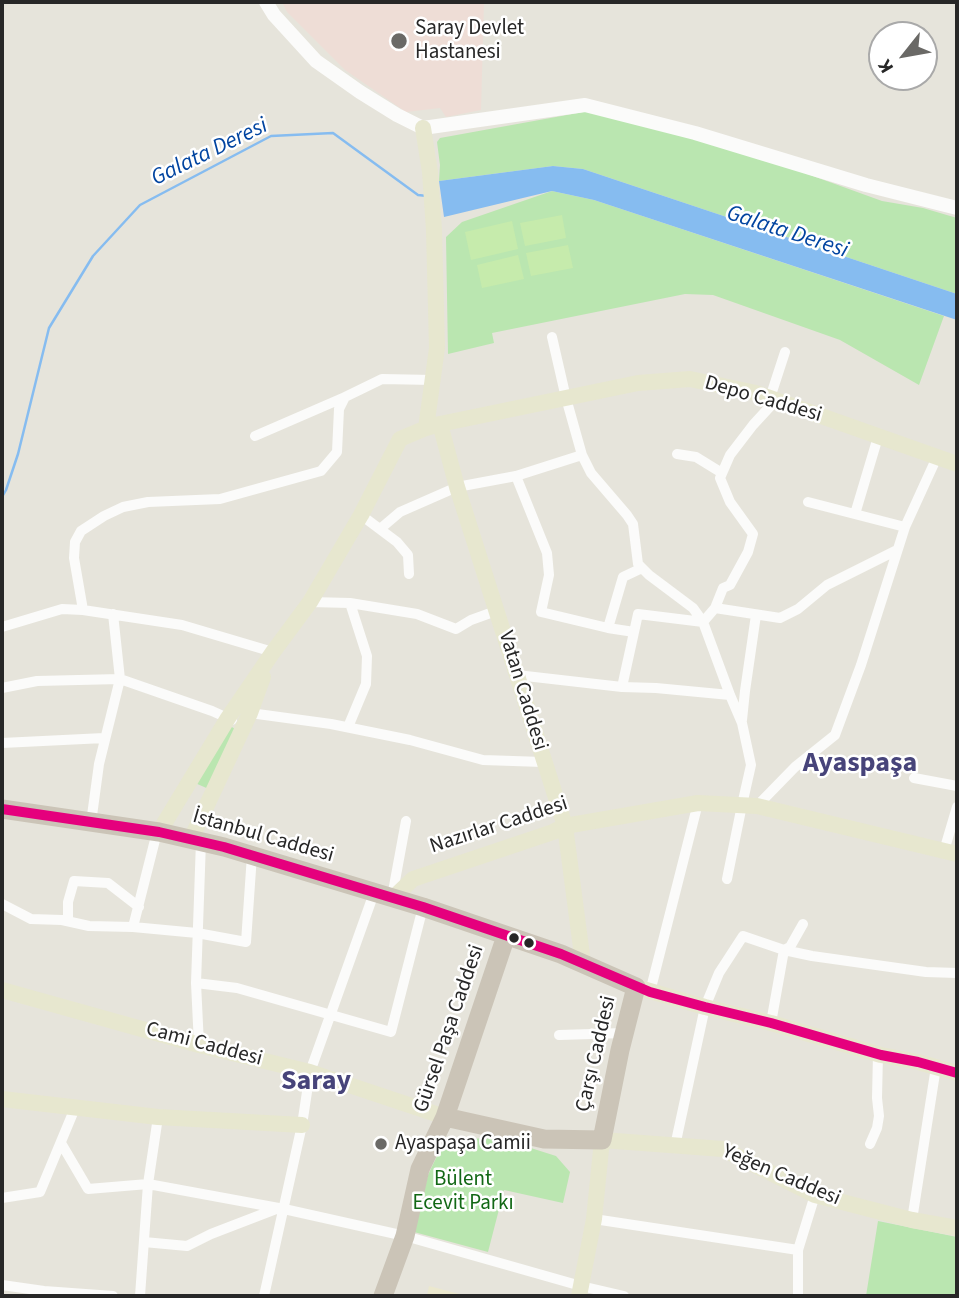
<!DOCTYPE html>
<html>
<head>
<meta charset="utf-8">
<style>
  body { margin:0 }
  #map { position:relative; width:959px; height:1298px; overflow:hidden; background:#e6e4db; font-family:"Source Sans 3",sans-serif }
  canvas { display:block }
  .frame { position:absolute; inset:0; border:4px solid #272727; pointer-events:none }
  .north { position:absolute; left:868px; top:21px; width:70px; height:70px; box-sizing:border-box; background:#fff; border:2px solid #a9a9a9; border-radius:50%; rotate:239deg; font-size:19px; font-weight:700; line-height:28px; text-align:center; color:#272727 }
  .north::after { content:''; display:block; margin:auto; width:24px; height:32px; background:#6a6966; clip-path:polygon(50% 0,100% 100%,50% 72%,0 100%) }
</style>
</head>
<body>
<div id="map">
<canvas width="959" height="1298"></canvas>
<div class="frame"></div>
<div class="north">K</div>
</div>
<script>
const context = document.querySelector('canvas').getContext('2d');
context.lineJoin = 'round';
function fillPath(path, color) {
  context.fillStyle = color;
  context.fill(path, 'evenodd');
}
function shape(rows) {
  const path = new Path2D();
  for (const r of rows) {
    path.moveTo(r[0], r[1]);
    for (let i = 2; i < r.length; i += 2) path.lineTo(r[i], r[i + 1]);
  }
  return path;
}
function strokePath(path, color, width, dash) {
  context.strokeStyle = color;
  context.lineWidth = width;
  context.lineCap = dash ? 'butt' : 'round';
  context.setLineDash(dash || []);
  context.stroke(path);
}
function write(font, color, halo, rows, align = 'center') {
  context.font = font + ' "Source Sans 3",sans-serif';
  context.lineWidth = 5;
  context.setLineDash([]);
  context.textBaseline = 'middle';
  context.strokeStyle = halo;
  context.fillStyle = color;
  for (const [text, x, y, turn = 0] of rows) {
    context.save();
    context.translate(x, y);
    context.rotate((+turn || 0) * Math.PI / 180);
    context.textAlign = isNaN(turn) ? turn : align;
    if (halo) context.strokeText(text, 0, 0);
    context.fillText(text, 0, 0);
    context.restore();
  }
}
const education = shape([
  [429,1286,467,1296,427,1296]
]);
const medical = shape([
  [282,2,484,2,481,110,446,117,440,108,406,112,345,70,287,12]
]);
const green = shape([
  [589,111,647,125,788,167,882,201,923,208,957,218,957,294,583,169,553,166,439,181,440,165,437,142,440,138],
  [552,191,594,200,944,316,919,385,840,340,713,295,685,294,492,333,494,343,448,354,446,237,462,222],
  [230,726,237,730,211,790,195,783],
  [485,1138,515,1143,556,1156,570,1172,563,1203,504,1190,488,1252,414,1232,428,1175,444,1141],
  [878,1221,957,1237,957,1296,866,1296]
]);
const pitch = shape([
  [562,215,566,238,525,246,520,223],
  [512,221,518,249,471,260,465,232],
  [568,245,573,268,531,276,526,253],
  [518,255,524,279,482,288,477,265]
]);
const water = shape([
  [553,166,583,169,957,294,957,320,594,200,552,191,444,217,439,181]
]);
const stream = shape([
  [2,497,6,490,18,454,49,328,93,256,140,205,271,136,333,133,418,195,427,196]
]);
const street = shape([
  [552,337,566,398,582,455,591,473,627,515,633,524,638,564,649,575,693,608,703,622,730,695,742,723,751,765,742,805,727,879],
  [770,398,785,352],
  [255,436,345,397],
  [677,454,696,457,722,473],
  [516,476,547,553,549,575,541,612,608,628,634,632],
  [808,502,905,527],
  [855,514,878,437],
  [361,515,397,542,408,555,409,574],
  [380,529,400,512,457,487,516,476,582,455],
  [310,602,350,603,417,614,456,629,471,620,496,611],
  [715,608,723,588,730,585,748,552,753,534,730,502,720,478,730,455,753,425,776,400],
  [83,610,74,558,75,542,81,531,104,516,123,507,148,502,220,499,321,471,337,452,339,409,345,397,382,379,433,380],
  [2,627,62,609,83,610,182,625,273,652],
  [608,628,623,577,642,568],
  [517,675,622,687,656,688,730,695],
  [622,687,638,614,703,622,715,608,780,618,798,609,827,585,897,550],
  [2,688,37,681,120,679,212,711,232,720],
  [250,713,331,724,410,740,483,760,543,762],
  [742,720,745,691,756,615],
  [348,727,366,684,367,656,350,603],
  [2,743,104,738],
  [914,778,957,786],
  [757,806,795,767,835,735,861,665,905,527,937,457],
  [91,823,99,764,120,679,113,614],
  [944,851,957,807],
  [392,897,406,821],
  [2,904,31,919,62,920,89,926,133,927,197,933,246,942,252,855],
  [68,921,68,902,74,881,108,883,139,907],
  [133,927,157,832],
  [196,983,237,988,391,1032,423,907],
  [650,992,698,803],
  [771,1023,784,950,790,947,803,924],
  [559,1035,624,1033],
  [199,1045,196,983,201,841],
  [61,1143,88,1189,148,1184,284,1209,405,1236,581,1286,624,1296],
  [870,1144,877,1128,879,1116,877,1098,878,1054],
  [675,1146,705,1007,719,973,743,936,784,950,812,956,926,972,957,973],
  [2,1198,40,1192,75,1108],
  [594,1219,798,1250],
  [912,1220,936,1067],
  [144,1242,187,1246,211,1234,276,1209],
  [2,1285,44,1291,113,1296],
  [140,1296,148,1184,158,1117],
  [264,1296,302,1125,310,1072,374,893],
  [798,1296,798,1250,815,1195]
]);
const secondary = shape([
  [266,2,274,15,316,61,360,92,397,115,423,128,585,105,695,133,866,185,957,208]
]);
const primary = shape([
  [423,128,430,172,434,230,437,348,426,428],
  [440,424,457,487,565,826,583,963],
  [159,832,228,718,273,652,310,602,361,515,400,439,426,428,440,424,638,383,690,379,756,393,957,464],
  [191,839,250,713,263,677],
  [392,899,413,879,553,832,565,826,698,803,757,806,957,854],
  [636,987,705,1007,771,1023,881,1055,918,1062,957,1073],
  [2,990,199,1045,310,1072,445,1117],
  [2,1099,158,1117,302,1125],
  [579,1296,594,1219,602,1140,723,1149,815,1195,912,1220,957,1228]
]);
const highway = shape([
  [2,809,159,832,224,847,423,907,561,954,636,987,620,1050,602,1140,544,1139,445,1117],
  [383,1296,405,1236,420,1169,445,1117,506,936]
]);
const bus1 = shape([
  [2,809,159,832,224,847,423,907,561,954,650,992,705,1007,771,1023,881,1055,918,1062,957,1073]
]);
const markers = [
  [399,41,9,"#6a6966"],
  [514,938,6,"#272727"],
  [529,943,6,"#272727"],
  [381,1144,7,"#6a6966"]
];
const poiNames = [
  ["Saray Devlet",415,29],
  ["Hastanesi",415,53],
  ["Ayaspaşa Camii",395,1144]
];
const streetNames = [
  ["Depo Caddesi",763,400,16],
  ["Vatan Caddesi",522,691,73],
  ["Nazırlar Caddesi",499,826,-18],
  ["İstanbul Caddesi",263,837,16],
  ["Gürsel Paşa Caddesi",450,1029,-71],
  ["Cami Caddesi",204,1045,15],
  ["Çarşı Caddesi",597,1054,-77],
  ["Yeğen Caddesi",781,1176,23]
];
const parkNames = [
  ["Bülent",463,1180],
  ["Ecevit Parkı",463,1204]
];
const waterNames = [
  ["Galata Deresi",210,153,-26],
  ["Galata Deresi",787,233,18]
];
const districtNames = [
  ["Ayaspaşa",860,765],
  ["Saray",316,1083]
];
fillPath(education, '#ebe8ce');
fillPath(medical, '#eeddd6');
fillPath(green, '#bae6b0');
fillPath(pitch, '#c6ebac');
fillPath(water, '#86bcf0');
strokePath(stream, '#86bcf0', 2.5);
strokePath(street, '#fbfbfa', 10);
strokePath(secondary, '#fbfbfa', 14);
strokePath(primary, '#e7e7cf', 16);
strokePath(highway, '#cbc4b7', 19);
strokePath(bus1, '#e5007d', 10);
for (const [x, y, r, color] of markers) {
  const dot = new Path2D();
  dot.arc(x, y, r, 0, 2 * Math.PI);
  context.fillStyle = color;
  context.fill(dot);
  strokePath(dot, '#fff', 2.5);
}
write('21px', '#272727', '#fff', poiNames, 'left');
write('21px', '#272727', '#fff', streetNames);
write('21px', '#126815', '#fff', parkNames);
write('italic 23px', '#0144a0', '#fff', waterNames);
write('bold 28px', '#47447a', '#fff', districtNames);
</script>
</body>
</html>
